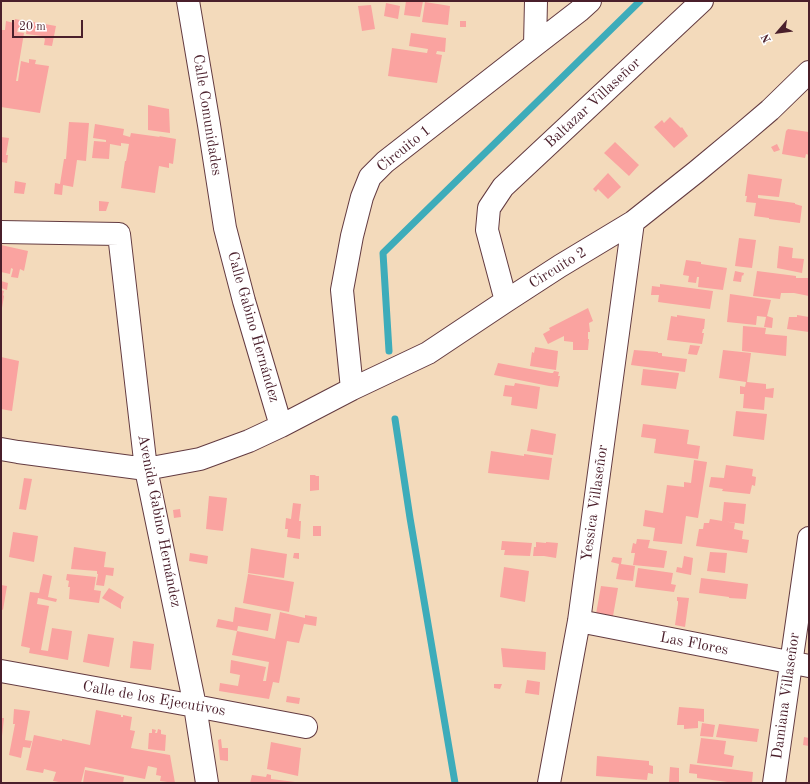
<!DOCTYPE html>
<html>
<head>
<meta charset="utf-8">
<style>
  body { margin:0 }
  #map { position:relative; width:810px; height:784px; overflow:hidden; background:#f3dabb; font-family:"Old Standard TT",serif }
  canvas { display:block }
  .frame { position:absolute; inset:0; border:2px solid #4a1f2b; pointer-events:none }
  .north { position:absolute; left:758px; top:12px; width:40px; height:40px; -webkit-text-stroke:3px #fff; paint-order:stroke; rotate:242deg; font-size:11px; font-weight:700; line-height:16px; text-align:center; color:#4a1f2b }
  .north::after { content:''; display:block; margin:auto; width:14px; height:18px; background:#4a1f2b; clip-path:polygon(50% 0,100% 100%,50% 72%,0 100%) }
  .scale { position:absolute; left:12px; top:20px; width:71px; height:18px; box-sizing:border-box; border:2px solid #4a1f2b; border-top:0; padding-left:5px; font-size:12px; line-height:14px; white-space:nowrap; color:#4a1f2b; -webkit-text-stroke:3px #fff; paint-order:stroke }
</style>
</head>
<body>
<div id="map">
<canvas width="810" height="784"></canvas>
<div class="frame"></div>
<div class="north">N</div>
<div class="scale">20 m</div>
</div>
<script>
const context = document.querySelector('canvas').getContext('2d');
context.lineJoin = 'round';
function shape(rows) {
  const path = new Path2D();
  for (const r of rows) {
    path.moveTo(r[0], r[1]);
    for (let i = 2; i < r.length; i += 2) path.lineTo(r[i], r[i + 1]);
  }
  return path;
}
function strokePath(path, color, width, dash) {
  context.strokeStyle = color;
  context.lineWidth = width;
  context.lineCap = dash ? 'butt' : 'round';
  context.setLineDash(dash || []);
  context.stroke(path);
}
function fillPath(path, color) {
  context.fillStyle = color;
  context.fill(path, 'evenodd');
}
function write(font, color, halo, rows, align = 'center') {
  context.font = font + ' "Old Standard TT",serif';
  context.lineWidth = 3;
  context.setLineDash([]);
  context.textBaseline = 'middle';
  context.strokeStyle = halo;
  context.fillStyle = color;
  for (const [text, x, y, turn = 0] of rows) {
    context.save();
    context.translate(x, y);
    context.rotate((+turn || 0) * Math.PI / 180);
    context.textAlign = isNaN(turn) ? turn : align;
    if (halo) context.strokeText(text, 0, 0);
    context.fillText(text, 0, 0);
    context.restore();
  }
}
const stream = shape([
  [389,351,383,253,640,1],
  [395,419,410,518,455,783]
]);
const building = shape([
  [406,1,423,1,420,17,404,15],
  [425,2,450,6,448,25,422,22],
  [386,3,400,6,398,19,384,16],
  [371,5,375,29,362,31,358,6],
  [15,19,20,20,19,23,26,23,25,28,18,28,17,32,24,33,16,81,18,81,21,61,29,63,29,59,36,60,35,64,49,66,40,113,1,107,1,30,5,30,6,21,14,23],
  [28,21,56,26,52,46,44,45,45,39,42,36,26,34],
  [460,21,466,21,466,27,460,27],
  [411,33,446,38,445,52,437,51,436,54,442,55,437,83,388,76,392,48,427,53,428,49,409,46],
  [148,105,169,109,170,133,148,130],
  [670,117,681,128,682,127,688,136,674,148,654,127,662,120,664,123],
  [69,122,89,123,86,161,77,160,73,187,63,185,62,195,54,194,55,183,60,184,64,159,66,159],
  [95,124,124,129,123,135,130,137,131,133,160,137,159,136,176,139,173,164,169,163,169,168,159,166,155,193,121,188,125,161,126,161,129,144,121,143,121,146,110,144,109,159,92,158,94,141,106,142,106,140,93,138],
  [788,129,809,132,809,155,806,154,805,158,782,154,786,131],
  [1,137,9,138,6,155,8,155,7,163,1,162],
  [615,142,639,165,629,176,604,153],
  [777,144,780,150,774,152,771,147],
  [608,173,621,187,608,199,598,189,596,192,593,189],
  [748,174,782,179,779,197,758,195,758,198,795,203,795,204,802,206,800,223,769,219,769,218,754,216,756,203,746,202,747,196,745,196],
  [15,181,26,183,24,194,14,193],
  [99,201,109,202,106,211,99,211],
  [739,238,756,240,752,268,735,266],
  [1,245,28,251,24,271,20,269,18,278,11,277,13,269,11,268,10,274,1,272],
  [779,246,793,248,792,258,804,259,802,273,777,268],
  [686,260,701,262,701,264,727,268,723,290,698,287,699,277,697,277,696,283,688,282,689,276,683,275],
  [735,271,744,273,743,276,742,275,741,282,733,281],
  [757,271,796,276,796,278,809,278,809,296,794,293,781,293,780,299,753,296],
  [1,281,8,283,7,290,1,288],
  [660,284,713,291,710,309,658,302,659,295,651,295,652,286,660,287],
  [1,290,4,291,3,295,4,296,2,308],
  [730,294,771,300,767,316,773,318,772,328,764,327,766,317,757,316,756,325,727,322],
  [588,308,593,321,589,323,590,332,588,332,588,339,589,339,588,350,573,350,573,342,564,341,564,336,548,344,543,334,550,330,549,328],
  [677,315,705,319,704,329,703,329,702,333,704,333,702,344,667,340,671,316,677,317],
  [797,315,809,317,809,332,787,329,789,317,797,317],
  [743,326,766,328,765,334,787,336,786,356,742,351],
  [690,345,700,346,697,355,688,354],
  [535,347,558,351,556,370,530,366,532,352,534,353],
  [634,350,658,352,658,353,662,353,662,356,687,359,685,372,631,365],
  [723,350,751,353,747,382,766,384,766,389,774,388,773,398,765,397,764,410,743,408,744,394,740,394,740,386,745,387,746,382,719,378],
  [1,357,19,361,12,411,1,409,1,393,2,385,1,385],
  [498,363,551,373,553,373,554,371,559,372,558,376,560,376,558,387,549,386,494,375],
  [643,369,679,373,676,389,641,385],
  [515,383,540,387,537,409,511,405,512,397,503,396,505,385,514,386],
  [736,411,767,414,764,440,733,436],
  [643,424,689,430,687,444,700,446,698,459,654,453,656,439,641,437],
  [531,429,556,434,553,455,527,451],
  [491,451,524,456,524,454,552,458,549,480,488,473],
  [694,460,707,462,698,518,686,516,682,544,653,541,655,528,643,526,645,510,663,513,667,485,684,487,684,482,691,483],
  [726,465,753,469,752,476,756,477,755,486,752,485,750,494,722,491,723,489,709,487,711,477,724,478],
  [310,475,315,475,316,476,319,476,319,490,310,491],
  [24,478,32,479,26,510,19,509],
  [209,496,227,498,223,531,206,529],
  [724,502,746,504,744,524,722,521],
  [293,503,301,504,299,521,301,521,300,539,287,537,288,529,285,529,286,518,291,519],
  [180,509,181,517,174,518,173,510],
  [710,519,735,523,734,529,743,531,742,539,749,540,747,553,696,546,699,529,703,529,704,523,709,523],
  [313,526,321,526,321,536,313,536],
  [13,532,38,536,34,562,9,557],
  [637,539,650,540,648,548,667,551,664,568,633,565,635,553,631,553,633,543,636,544],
  [502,541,532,543,530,556,504,555,505,550,501,550],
  [536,542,546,543,546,542,558,543,556,558,544,556,533,556,534,547,536,547],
  [74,547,106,552,104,567,114,568,113,576,106,575,104,586,96,585,98,574,97,574,97,571,71,569],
  [251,548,287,554,284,578,248,573],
  [710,552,727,553,725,573,707,571],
  [190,553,208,556,207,564,189,561],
  [294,553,299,553,299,559,293,558],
  [684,556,693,558,691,575,676,572,677,567,682,568],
  [613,557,622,558,621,564,635,566,633,581,616,579,619,564,611,562],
  [504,567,529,571,525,602,500,597],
  [638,568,673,573,671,584,676,585,674,592,635,587],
  [43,574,52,576,48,597,57,599,56,602,38,598,37,604,49,606,41,650,48,651,52,628,72,631,68,660,29,653,30,648,21,646,30,592,39,593],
  [67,574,96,577,94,590,101,591,99,603,69,599,70,587,68,587,69,581,66,580],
  [248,574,294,582,289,612,243,603],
  [701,578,748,584,746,599,729,598,729,597,699,593],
  [1,585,7,586,3,610,1,609],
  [601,586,618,588,613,616,596,614],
  [109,588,124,597,121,603,121,609,102,598],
  [677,597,689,598,685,627,675,625,678,604,678,601,677,601],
  [235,607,271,614,268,631,238,626,237,631,216,627,218,619,233,622],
  [280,612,305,618,305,615,317,617,316,626,304,624,299,643,287,641,279,683,273,682,269,699,219,691,220,683,238,686,240,675,230,673,231,660,266,667,263,681,266,681,269,662,232,655,237,631,275,639],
  [88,634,114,638,109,667,83,662],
  [133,641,154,644,151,670,130,668],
  [501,648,546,652,545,670,503,667],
  [527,680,540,682,539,695,525,693],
  [494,684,502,684,500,689,494,688],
  [287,696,300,698,299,704,286,702],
  [679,707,704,709,704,722,698,721,698,728,684,729,684,725,677,725],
  [14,709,30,711,25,740,32,741,30,748,23,747,21,758,9,755,15,724,13,724],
  [96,710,121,715,121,717,123,717,123,715,132,717,130,730,135,731,131,748,170,755,175,783,160,781,161,776,156,775,157,768,148,766,145,779,85,767,81,783,65,783,53,781,56,772,44,769,43,773,26,770,34,735,62,741,62,739,90,745],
  [1,718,4,718,2,736,1,736],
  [702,723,715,725,713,737,700,736],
  [719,724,759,729,757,742,716,737],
  [152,729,156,730,155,733,157,733,158,729,161,730,161,734,166,735,165,751,148,749,149,733,152,733],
  [804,737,809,738,809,746,803,745],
  [701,738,726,741,724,754,734,756,732,767,697,763],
  [221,739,222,748,228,748,228,761,220,760,218,740],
  [271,742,301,748,298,776,267,769],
  [597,756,649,761,649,765,653,766,653,774,648,773,647,780,596,776],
  [690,764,753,772,752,783,735,783,697,778,697,774,689,773],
  [670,767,679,768,679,783,669,783],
  [85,770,124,777,123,783,83,783],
  [267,774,271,775,271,779,295,782,295,783,250,783,252,775,266,777]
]);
const minor = shape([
  [188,1,209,125,225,228,244,301,281,426],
  [535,45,579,11,590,1],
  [1,232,119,234,146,469,195,706,207,783],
  [506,301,487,230,489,208,503,187,702,1],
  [352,389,342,290,352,236,362,197,370,177,385,162,535,45,536,1],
  [1,449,18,452,146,469,200,459,249,441,281,426,352,389,428,353,506,301,560,266,633,222,696,172,743,133,770,110,809,72],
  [579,621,809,666],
  [1,671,195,706,306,727],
  [549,783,579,621,633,222],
  [774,783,809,538]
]);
const streetNames = [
  ["Baltazar Villaseñor",593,103,-43],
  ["Calle Comunidades",207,115,81],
  ["Circuito 1",404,149,-39],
  ["Circuito 2",558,268,-32],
  ["Calle Gabino Hernández",253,327,74],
  ["Yessica Villaseñor",595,503,-82],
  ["Avenida Gabino Hernández",159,521,79],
  ["Las Flores",694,644,11],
  ["Damiana Villaseñor",786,696,-82],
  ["Calle de los Ejecutivos",154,699,10]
];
strokePath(stream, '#3dacba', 7);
fillPath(building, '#faa3a0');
strokePath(minor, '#633b41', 24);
strokePath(minor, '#fff', 22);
write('15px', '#4a1f2b', '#fff', streetNames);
</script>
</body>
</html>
